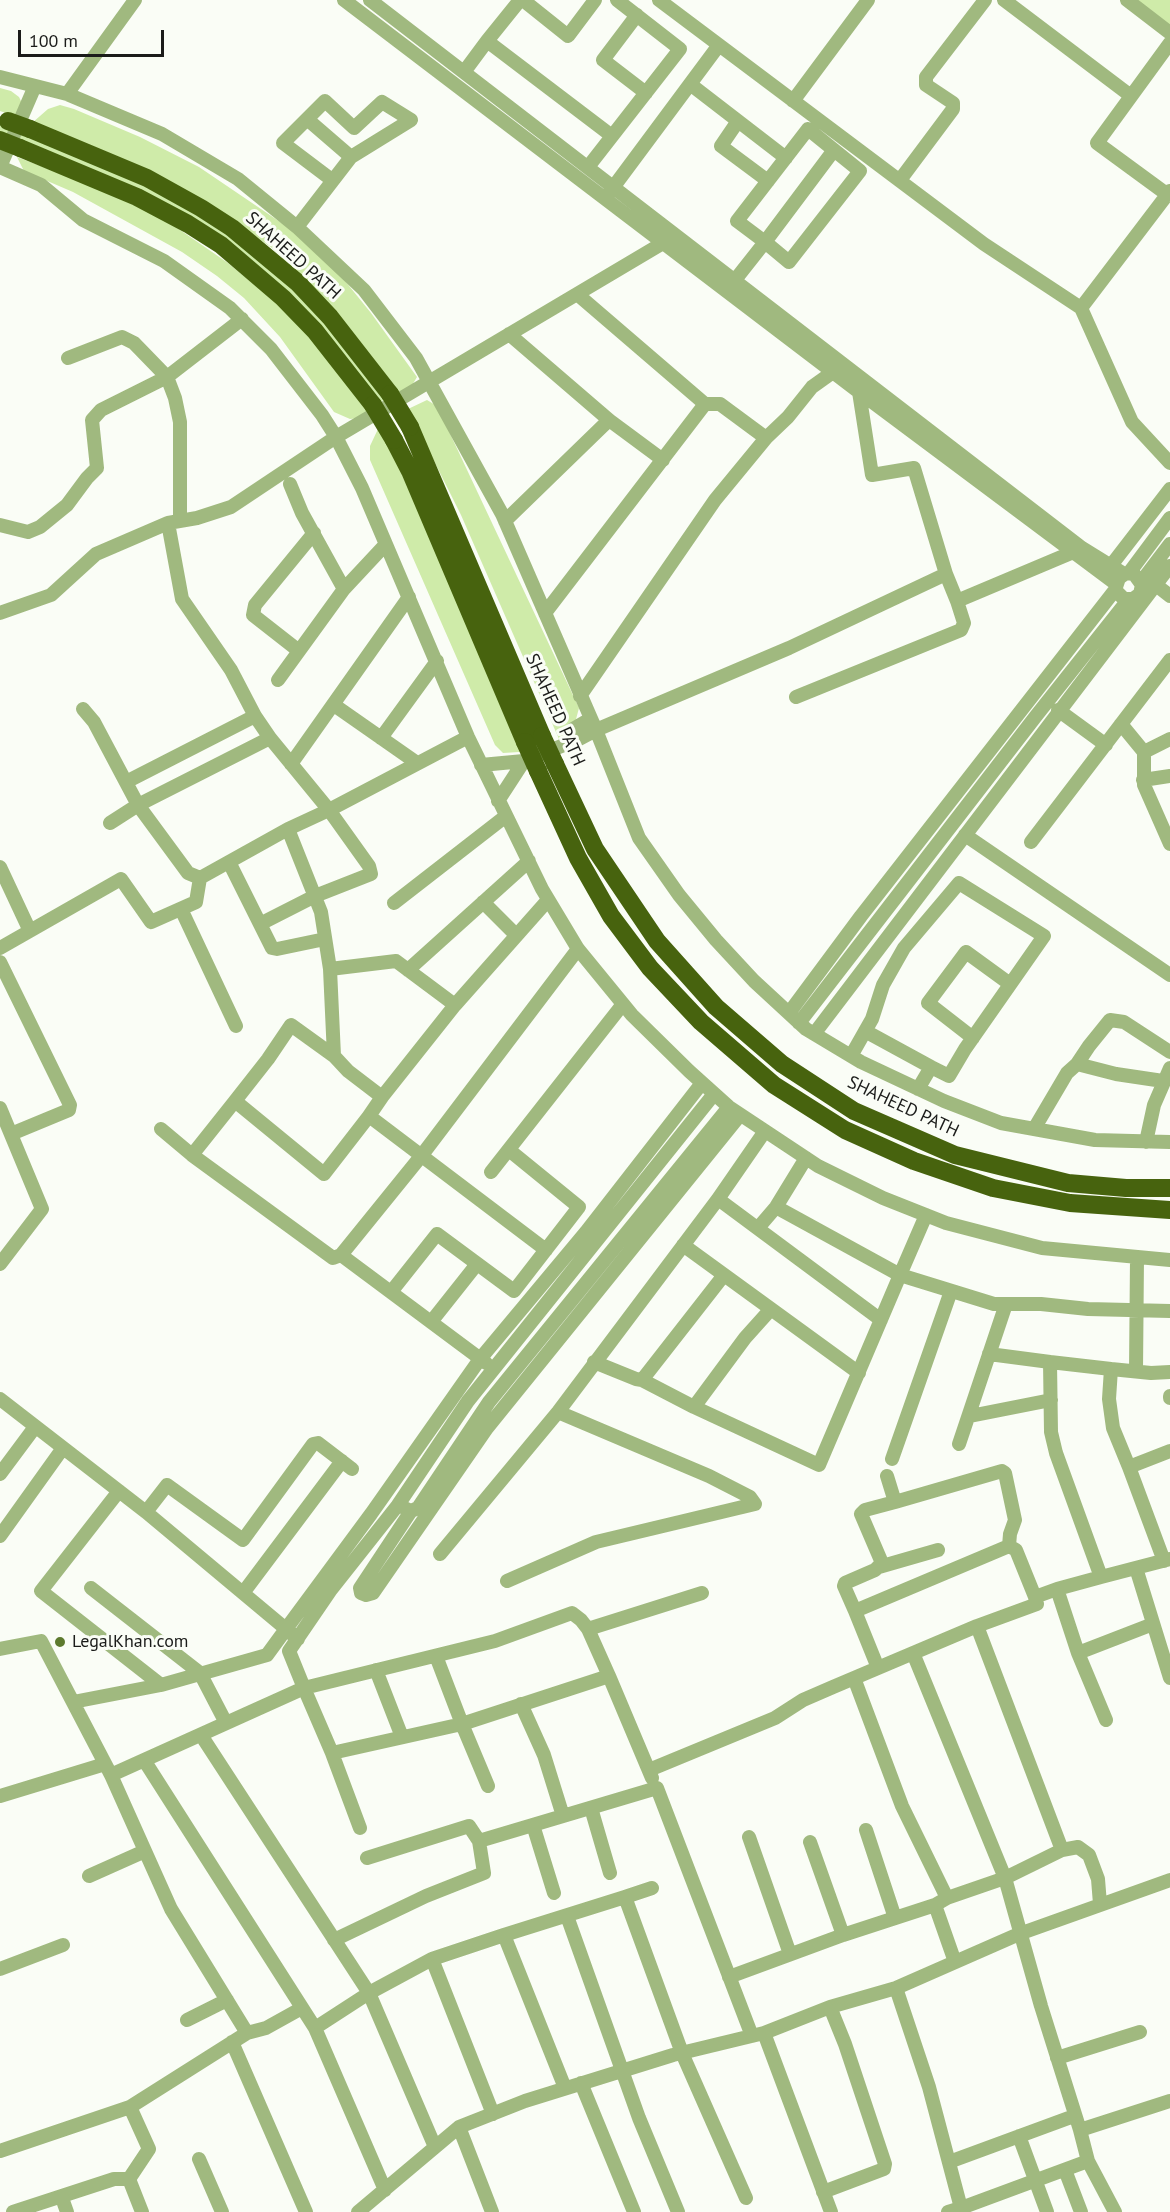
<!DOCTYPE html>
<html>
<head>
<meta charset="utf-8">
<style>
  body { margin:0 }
  #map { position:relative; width:1170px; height:2212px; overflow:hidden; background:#fafdf6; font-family:"PT Sans",sans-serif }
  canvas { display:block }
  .scale { position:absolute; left:18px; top:30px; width:146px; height:27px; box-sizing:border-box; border:3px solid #1b1c1a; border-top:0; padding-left:8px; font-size:18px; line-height:21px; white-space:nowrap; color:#1b1c1a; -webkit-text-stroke:4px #fafdf6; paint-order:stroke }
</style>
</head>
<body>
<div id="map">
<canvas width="1170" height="2212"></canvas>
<div class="scale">100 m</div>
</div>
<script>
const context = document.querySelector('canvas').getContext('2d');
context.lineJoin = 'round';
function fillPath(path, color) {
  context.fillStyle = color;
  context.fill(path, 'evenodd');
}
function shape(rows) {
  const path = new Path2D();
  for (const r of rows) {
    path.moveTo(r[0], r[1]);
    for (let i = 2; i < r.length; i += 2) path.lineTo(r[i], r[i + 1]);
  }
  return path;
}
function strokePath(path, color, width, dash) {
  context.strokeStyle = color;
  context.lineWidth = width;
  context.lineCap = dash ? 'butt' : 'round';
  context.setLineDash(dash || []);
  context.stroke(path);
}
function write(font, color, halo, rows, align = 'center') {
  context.font = font + ' "PT Sans",sans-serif';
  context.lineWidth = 6;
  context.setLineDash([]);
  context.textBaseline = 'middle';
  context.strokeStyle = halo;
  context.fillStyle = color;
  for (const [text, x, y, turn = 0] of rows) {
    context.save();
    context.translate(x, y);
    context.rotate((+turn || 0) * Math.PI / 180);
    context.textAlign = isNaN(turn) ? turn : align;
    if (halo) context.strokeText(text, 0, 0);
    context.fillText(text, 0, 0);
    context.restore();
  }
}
const green = shape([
  [1124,0,1170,0,1170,33],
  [0,88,11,91,19,97,22,103,20,118,0,111],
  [60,105,74,109,140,137,199,167,289,228,337,271,371,313,417,377,411,387,401,397,300,274,272,248,212,206,32,123,48,109],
  [0,124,140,179,257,254,327,323,385,399,379,403,265,273,0,133],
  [17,157,91,185,138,207,170,223,228,263,279,305,328,355,368,413,359,418,350,419,334,412,280,337,244,298,217,276,182,252,73,192,24,171],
  [427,400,437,406,579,708,575,723,565,735,559,739,461,515,408,409],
  [378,429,392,452,525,749,519,752,503,753,495,745,370,460,370,446]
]);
const minor = shape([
  [344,0,859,392,1116,584],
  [370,0,1082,548,1124,574],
  [520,0,487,41,612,136],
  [523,0,568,36,595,0],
  [659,0,984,244,1081,308,1132,422,1170,463],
  [1004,0,1131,96],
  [1127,0,1170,33],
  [637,15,603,60,646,93],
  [464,72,487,41],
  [0,77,67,94,162,134,238,179,297,227,364,290,416,358,502,514,596,730,639,838,679,895,716,940,754,981,806,1029,861,1062,944,1101,1001,1123,1095,1140,1170,1142],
  [690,84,786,158],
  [67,94,135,0],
  [793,101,868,0],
  [307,119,351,157],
  [738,121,721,146,768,181],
  [0,167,41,185,83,220,164,261,230,308,271,349,322,415,336,437,362,488,468,737,542,889,578,949,632,1015,689,1071,729,1107,818,1166,883,1198,946,1223,1042,1248,1170,1260],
  [0,167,35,86],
  [588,167,680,49,617,0],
  [900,180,953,109,953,103,926,85,926,77,985,0],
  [609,193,719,45],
  [1168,195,1097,143,1170,43],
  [297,227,351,157,411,120,382,102,354,128,325,101,283,143,332,180],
  [735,280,765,242,789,262,860,171,808,129,737,221,765,242,834,150],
  [577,294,705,404,720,404,766,438],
  [1081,308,1170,191],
  [509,334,609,420,663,460],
  [68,358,122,337,134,343,167,377,175,398,180,422,180,520],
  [859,392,872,475,914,468,946,574],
  [290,484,302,513,344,589],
  [505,521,609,420],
  [0,525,28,532,40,527,67,505,87,478,97,468,92,420,101,410,167,377,242,319],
  [1106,572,1170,489],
  [1129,573,1170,518],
  [1141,582,1170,544],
  [1156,585,1170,596],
  [0,613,51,595,96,554,168,523],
  [545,613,705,404],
  [299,651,253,615,255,605,314,533],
  [278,680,344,589,386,544],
  [580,696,715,500,766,438,788,417,812,387,833,372],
  [796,697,961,630,964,623,957,601],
  [334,705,417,763],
  [83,709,94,722,138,805,188,873,200,878],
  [1058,710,1106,745],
  [1121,724,1144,752,1144,785,1170,844],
  [468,737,329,810,270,738,255,716,231,670,182,599,168,523,197,518,231,507,336,437,663,243],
  [381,738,437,661],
  [569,743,573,729,585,722],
  [1144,752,1170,739],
  [291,764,409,597],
  [481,765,524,761,579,739,596,730,789,648,946,574,957,601,1078,550],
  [1143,780,1170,776],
  [126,782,255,716],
  [498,801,524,761],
  [110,823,138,805,270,738],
  [288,829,321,912,330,969,334,1056],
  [965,835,1170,975],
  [1031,842,1170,660],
  [229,862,272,948,277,949,325,939],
  [0,867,29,929],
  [483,902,516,935],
  [394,903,506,816],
  [181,909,236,1026],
  [0,948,121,879,151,922,196,902,200,878,288,829,329,810,369,866,371,874,315,896,260,924],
  [0,962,70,1105,69,1110,11,1134],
  [330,969,396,961,455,1005],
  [408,970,529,861],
  [789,1013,861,916,1115,590,1119,578,1126,573,1134,574,1142,585,1140,594,1133,599,1124,599,1115,590],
  [799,1023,1036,716,1128,600],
  [865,1031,931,1067],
  [814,1034,1170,566],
  [973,1038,928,1003,966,952,1010,984],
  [851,1056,872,1019,883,985,904,948,959,883,1044,936,965,1049,949,1076,931,1067,918,1089],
  [1077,1064,1116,1074,1163,1081],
  [714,1094,468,1401,398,1505,411,1511,418,1508,489,1402,729,1107],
  [382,1097,455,1005,548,900],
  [235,1101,268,1059,291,1025,334,1056,348,1071,382,1097,369,1116],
  [0,1108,42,1209,0,1264],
  [161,1129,192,1155,235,1101,324,1174,369,1116,546,1250],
  [1034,1129,1067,1073,1077,1064,1089,1046,1110,1020,1124,1022,1170,1052],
  [1146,1142,1154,1105,1170,1068],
  [192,1155,333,1258,341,1255,422,1155,578,949],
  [491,1172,623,1004],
  [718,1199,881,1320],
  [776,1207,900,1275,926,1215],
  [758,1228,776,1207,806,1158],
  [683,1245,859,1373],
  [341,1255,486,1363],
  [391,1292,437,1234,514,1291,579,1207,509,1150],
  [431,1322,477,1264],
  [989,1354,1050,1362],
  [594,1362,636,1379,642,1380,694,1407,745,1338,771,1309],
  [1111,1369,1050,1362,1051,1432,1056,1453,1101,1577,1170,1559],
  [1136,1371,1137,1258],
  [642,1380,724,1275],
  [1170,1396,1170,1398],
  [0,1399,146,1512,286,1629,267,1655,161,1685,73,1702],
  [694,1407,819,1465,900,1275,994,1304,1041,1304,1088,1309,1170,1311],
  [970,1416,1051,1400],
  [959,1444,1006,1304],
  [892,1459,951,1291],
  [1129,1467,1113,1428,1109,1399,1111,1369,1151,1373,1170,1372],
  [0,1474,35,1427],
  [119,1491,41,1591,161,1685],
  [895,1502,1002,1471,1005,1473,1015,1520,1010,1534,1009,1546],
  [411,1511,360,1588,361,1593,366,1595,373,1593,487,1428,740,1115],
  [146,1512,167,1485,243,1540,313,1444,318,1443,352,1469],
  [0,1536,63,1448],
  [440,1554,558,1412,718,1199,765,1131],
  [1164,1561,1129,1467,1170,1451],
  [879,1567,938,1550],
  [1136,1568,1170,1678],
  [1101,1577,1057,1589,1078,1653,1153,1624],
  [507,1581,596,1542,755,1504,750,1497,709,1476,558,1412],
  [91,1588,200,1673,226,1723],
  [243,1593,342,1461],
  [855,1611,844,1586,845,1583,875,1570,882,1563,861,1514,865,1510,895,1502,887,1476],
  [977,1626,1062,1850],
  [588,1629,702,1593],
  [298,1639,286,1629,371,1514,480,1359,586,1232,702,1083],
  [0,1649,41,1641,111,1775,171,1909,247,2033,130,2107,149,2149,129,2179,142,2212],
  [913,1653,1005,1878,1041,2006,1080,2130,1170,2101],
  [1078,1653,1106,1720],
  [878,1668,855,1611,1009,1546,1016,1550,1035,1597,1057,1589],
  [376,1670,402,1737],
  [854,1678,902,1806,947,1898,935,1905,955,1962],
  [521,1704,544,1755,563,1816],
  [201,1735,369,1993,315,2028],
  [332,1753,462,1724,436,1656],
  [144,1760,315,2028,385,2190],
  [649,1770,775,1718,803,1700,833,1687,977,1626,1037,1604,1035,1597],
  [111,1775,304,1688,289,1651,330,1591,398,1505],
  [488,1786,462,1724,609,1676,652,1778],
  [0,1796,105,1764],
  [591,1808,610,1873],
  [533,1825,554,1893],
  [360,1828,332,1753,304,1688,495,1641,572,1613,581,1620,588,1629,609,1676],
  [866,1830,895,1918],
  [749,1837,790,1954],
  [479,1841,657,1788,752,2036],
  [810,1842,843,1935],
  [89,1876,145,1851],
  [625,1897,652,1888],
  [947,1898,1005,1878,1062,1850,1078,1847,1089,1855,1098,1879,1100,1904],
  [567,1916,639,2118,678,2212],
  [334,1940,426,1896,484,1873,479,1841,469,1826,367,1858],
  [432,1959,369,1993,435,2147],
  [0,1969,63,1945],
  [729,1977,843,1935,935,1905],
  [896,1988,929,2087,961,2208,948,2212],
  [187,2020,227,2000],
  [247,2033,266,2028,302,2008],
  [764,2033,831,2212],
  [232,2042,306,2212],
  [1057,2058,1140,2032],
  [581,2083,634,2212],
  [565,2088,504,1935,625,1897,682,2053,746,2198],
  [493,2114,432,1959,504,1935],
  [459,2127,492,2212],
  [1019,2136,1047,2212],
  [0,2151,130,2107],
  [199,2159,222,2212],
  [1088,2161,1115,2212],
  [949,2162,1074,2116],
  [1065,2170,1081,2212],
  [823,2192,884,2169,885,2164,845,2044,830,2007],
  [62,2198,67,2212],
  [961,2208,1088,2161,1080,2130],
  [13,2212,114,2179,129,2179],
  [358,2212,459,2127,525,2101,673,2055,764,2033,830,2007,896,1988,1019,1934,1170,1880]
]);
const highway = shape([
  [30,129,147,178,201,208,232,228,298,283,330,317,390,394],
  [20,148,137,197,188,224,221,245,283,298,315,331,373,405],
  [410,427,542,736],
  [394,440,410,471,525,742],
  [555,764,595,849,657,941,716,1007,782,1064,854,1111,955,1155,1068,1183,1126,1188,1170,1188],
  [538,771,578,858,611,916,650,968,701,1022,774,1085,845,1130,914,1161,993,1188,1070,1203,1170,1210]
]);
const highwayBridge = shape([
  [8,121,30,129],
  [0,140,20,148],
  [390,394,410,427],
  [373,405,394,440],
  [542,736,555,764],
  [525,742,538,771]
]);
const markers = [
  [60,1642,6,"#5d7a2e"]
];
const streetNames = [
  ["SHAHEED PATH",293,256,42],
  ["SHAHEED PATH",555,710,66],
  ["SHAHEED PATH",903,1107,25]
];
const poiNames = [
  ["LegalKhan.com",72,1642]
];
fillPath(green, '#cfeba9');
strokePath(minor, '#a0b97f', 14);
strokePath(highway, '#47630e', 18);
strokePath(highwayBridge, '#47630e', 18);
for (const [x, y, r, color] of markers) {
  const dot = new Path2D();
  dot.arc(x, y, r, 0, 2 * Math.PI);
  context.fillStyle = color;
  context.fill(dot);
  strokePath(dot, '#fafdf6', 2);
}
write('18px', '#1b1c1a', '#fafdf6', streetNames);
write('18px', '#1b1c1a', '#fafdf6', poiNames, 'left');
</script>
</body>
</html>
